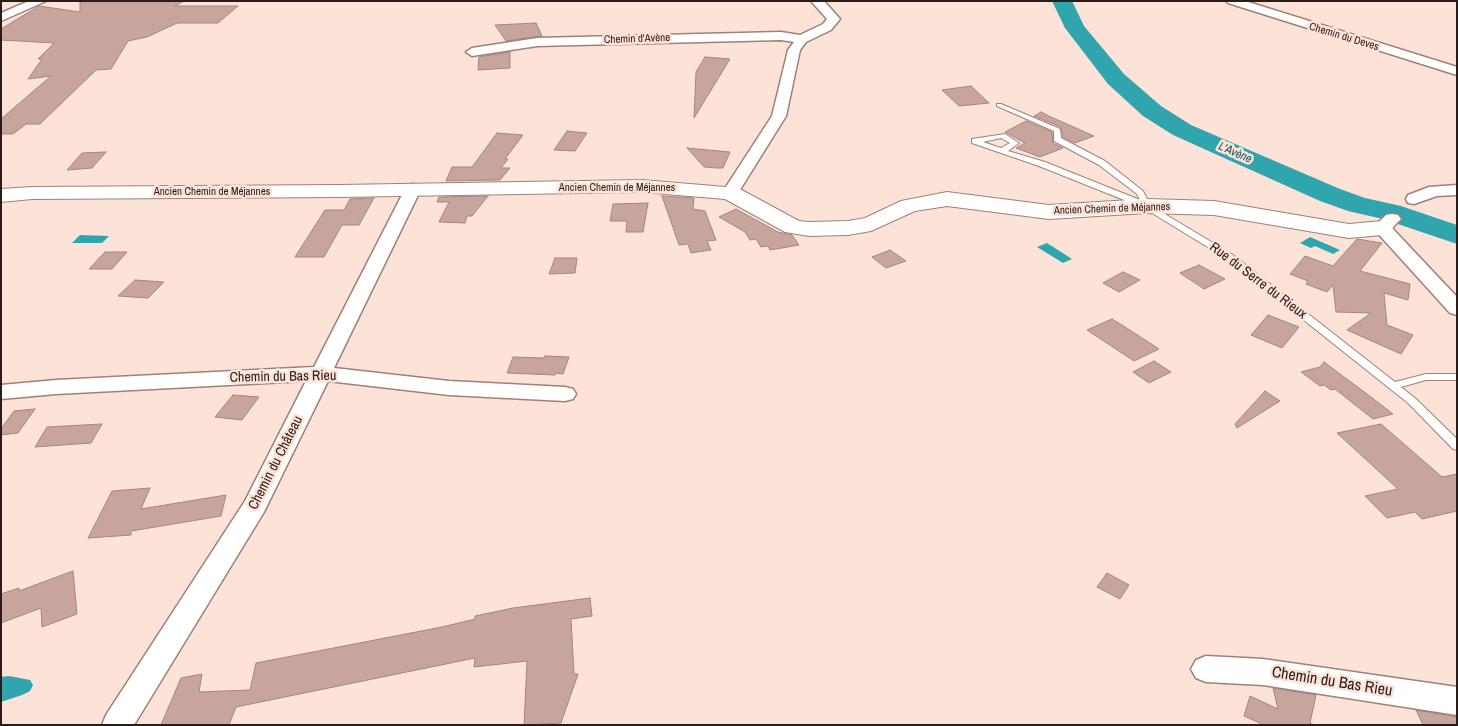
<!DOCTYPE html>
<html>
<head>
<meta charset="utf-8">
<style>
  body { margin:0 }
  #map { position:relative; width:1458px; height:726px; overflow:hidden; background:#fde2d7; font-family:"Archivo Narrow",sans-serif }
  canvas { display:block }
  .frame { position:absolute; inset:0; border:2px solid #291d18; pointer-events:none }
</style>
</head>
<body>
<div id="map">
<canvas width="1458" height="726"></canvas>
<div class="frame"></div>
</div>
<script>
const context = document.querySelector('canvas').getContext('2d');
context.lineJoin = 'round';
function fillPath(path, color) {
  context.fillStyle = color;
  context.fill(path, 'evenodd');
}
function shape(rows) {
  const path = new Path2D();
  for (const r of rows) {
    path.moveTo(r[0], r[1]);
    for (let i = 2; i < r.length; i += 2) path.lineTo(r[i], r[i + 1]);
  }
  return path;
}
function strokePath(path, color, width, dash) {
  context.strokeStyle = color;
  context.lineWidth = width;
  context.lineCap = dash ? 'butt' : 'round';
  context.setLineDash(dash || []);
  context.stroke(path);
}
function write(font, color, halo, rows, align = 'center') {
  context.font = font + ' "Archivo Narrow",sans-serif';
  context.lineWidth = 5;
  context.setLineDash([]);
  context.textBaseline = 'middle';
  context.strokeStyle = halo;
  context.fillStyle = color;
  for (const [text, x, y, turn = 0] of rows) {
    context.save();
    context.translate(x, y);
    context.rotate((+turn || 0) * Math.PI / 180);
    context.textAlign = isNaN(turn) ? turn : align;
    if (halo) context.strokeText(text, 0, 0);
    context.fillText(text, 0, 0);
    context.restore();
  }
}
const water = shape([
  [80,235,109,236,102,243,72,243],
  [1310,237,1340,250,1333,254,1315,246,1311,248,1300,243],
  [1047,243,1072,259,1063,263,1037,247],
  [9,676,30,680,33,685,30,691,22,695,1,702,1,677]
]);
const river = shape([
  [1052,1,1072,1,1084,26,1124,74,1161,106,1191,125,1340,189,1365,198,1401,206,1457,225,1457,244,1383,219,1348,211,1320,201,1173,135,1143,116,1108,84,1065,28,1052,1]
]);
const building = shape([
  [80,1,184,1,175,6,238,6,218,23,177,23,147,37,128,41,111,69,96,70,40,124,26,124,13,134,1,134,1,119,51,76,28,79,42,59,38,59,54,43,1,40,1,29,39,6,80,12,80,1],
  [536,23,542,36,506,41,495,25,536,23],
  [510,52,510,68,478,70,479,57,510,52],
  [705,57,730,59,694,118,696,72,705,57],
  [971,86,989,103,959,106,942,90,971,86],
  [1041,112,1051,117,1094,136,1075,143,1063,137,1061,127,1034,116,1041,112],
  [1026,121,1052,132,1053,143,1063,148,1040,157,1016,148,1025,143,1005,132,1026,121],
  [567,131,587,133,575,151,554,150,567,131],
  [497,133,523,135,505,159,508,159,501,168,510,168,500,180,446,181,452,167,472,167,497,133],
  [687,148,730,152,723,168,717,168,704,167,687,148],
  [106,152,92,168,67,170,82,153,106,152],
  [488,196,472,216,467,216,465,223,439,222,449,202,437,202,439,197,488,196],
  [662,196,694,198,693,209,705,211,716,240,707,241,711,250,691,253,688,244,679,245,662,196],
  [374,198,359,225,342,225,324,257,295,257,325,210,344,210,350,199,374,198],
  [648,203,643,232,626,232,627,221,610,221,613,204,648,203],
  [736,209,778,232,792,235,799,245,770,250,768,246,761,247,756,239,750,240,745,232,719,217,736,209],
  [1357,239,1382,243,1360,271,1410,284,1408,300,1384,293,1387,325,1413,335,1401,354,1347,330,1371,313,1336,312,1333,285,1327,292,1306,284,1308,281,1290,274,1305,256,1333,266,1357,239],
  [890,250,906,261,886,268,872,257,890,250],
  [105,252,127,252,112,269,89,269,105,252],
  [555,258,577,258,575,273,549,274,555,258],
  [1199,265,1225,279,1204,289,1180,273,1199,265],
  [1123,272,1140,280,1119,292,1103,283,1123,272],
  [135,280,164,282,148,298,118,296,135,280],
  [1268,315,1299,327,1282,348,1251,335,1268,315],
  [1112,319,1122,325,1159,349,1134,361,1087,330,1112,319],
  [545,356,569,357,563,374,556,373,555,375,507,373,513,357,544,358,545,356],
  [1154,361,1171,372,1149,383,1133,372,1154,361],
  [1324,362,1371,397,1393,414,1373,419,1335,389,1331,390,1324,385,1320,386,1301,372,1320,367,1324,362],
  [1265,391,1280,401,1237,428,1235,424,1265,391],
  [233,395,259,397,242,420,215,417,233,395],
  [35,409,18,433,1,435,1,429,14,411,35,409],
  [102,424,91,443,35,447,47,427,102,424],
  [1381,424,1442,477,1457,474,1457,511,1422,519,1415,512,1387,518,1365,496,1398,489,1337,433,1381,424],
  [150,488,141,509,226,495,221,516,131,531,131,535,88,538,112,491,150,488],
  [73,571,77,614,42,627,41,608,1,623,1,594,19,588,19,591,73,571],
  [1107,573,1129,585,1120,599,1097,587,1107,573],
  [590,598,592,616,571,619,574,674,578,674,561,723,524,725,527,661,474,667,475,658,236,707,229,725,161,725,181,678,202,674,199,692,250,690,256,663,442,627,475,619,475,616,513,608,590,598],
  [1273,688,1316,695,1310,723,1314,725,1264,725,1244,716,1250,696,1278,709,1273,688],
  [1416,710,1457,717,1457,725,1423,725,1416,710]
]);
const lane = shape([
  [997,104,1001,104,1060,129,1061,138,1105,161,1143,191,1150,205,1233,255,1395,382,1426,374,1457,374,1457,380,1426,380,1401,387,1416,399,1457,439,1457,450,1453,449,1408,403,1227,259,1144,208,1039,166,972,143,972,139,1005,134,1019,143,1008,151,1045,162,1140,200,1137,194,1099,165,1054,141,1054,131,997,106,997,104],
  [1001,138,1010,143,1001,148,983,142,1001,138]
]);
const street = shape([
  [29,1,46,1,1,21,1,13,29,1],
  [811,1,824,1,840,19,831,30,806,42,800,50,786,116,738,193,736,197,730,198,724,197,722,193,772,116,788,50,794,42,781,40,537,46,472,56,466,52,472,48,537,38,781,32,800,35,823,24,827,19,811,1],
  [1226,1,1245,1,1457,67,1457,75,1228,3,1226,1],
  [413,184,419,185,421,189,334,368,449,381,565,387,573,389,576,394,573,399,565,401,449,395,328,381,264,512,134,725,102,725,106,715,245,501,306,381,56,394,1,399,1,385,56,380,314,367,405,189,407,185,413,184],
  [1457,185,1457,195,1437,196,1414,204,1408,203,1406,199,1408,195,1429,187,1457,185],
  [1392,214,1398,215,1401,219,1392,228,1457,297,1457,315,1450,313,1373,228,1386,215,1392,214],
  [1206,656,1263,659,1457,687,1457,715,1263,685,1206,682,1196,678,1191,669,1196,660,1206,656]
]);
const secondary = shape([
  [642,180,738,188,799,221,809,222,848,221,865,218,901,201,947,192,1049,205,1147,199,1214,201,1349,224,1382,221,1390,223,1393,228,1390,233,1382,235,1349,238,1214,215,1147,213,1049,219,947,206,915,211,871,231,848,235,809,236,785,232,725,199,642,192,339,197,32,199,1,202,1,189,32,187,339,185,642,180]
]);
const farStreetnames = [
  ["Chemin du Deves",1344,37,17],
  ["Chemin d'Avène",637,39,-2],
  ["Ancien Chemin de Méjannes",617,188],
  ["Ancien Chemin de Méjannes",212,192],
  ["Ancien Chemin de Méjannes",1112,209,-2]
];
const farWaternames = [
  ["L'Avène",1235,153,24]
];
const streetNames = [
  ["Rue du Serre du Rieux",1258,281,37],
  ["Chemin du Bas Rieu",283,377,-1],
  ["Chemin du Château",276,463,-63]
];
const nearStreetnames = [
  ["Chemin du Bas Rieu",1332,682,9]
];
fillPath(water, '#31a5ad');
fillPath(river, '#31a5ad');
fillPath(building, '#c7a59c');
strokePath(building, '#a5857d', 1);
strokePath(lane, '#9f8175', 2);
strokePath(street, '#9f8175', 3);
strokePath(secondary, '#9f8175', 2);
fillPath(lane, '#fff');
fillPath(street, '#fff');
fillPath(secondary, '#fff');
write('11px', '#291d18', '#fde2d7', farStreetnames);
write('italic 12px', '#16555a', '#fde2d7', farWaternames);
write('14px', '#291d18', '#fde2d7', streetNames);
write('16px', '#291d18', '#fde2d7', nearStreetnames);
</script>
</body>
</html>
